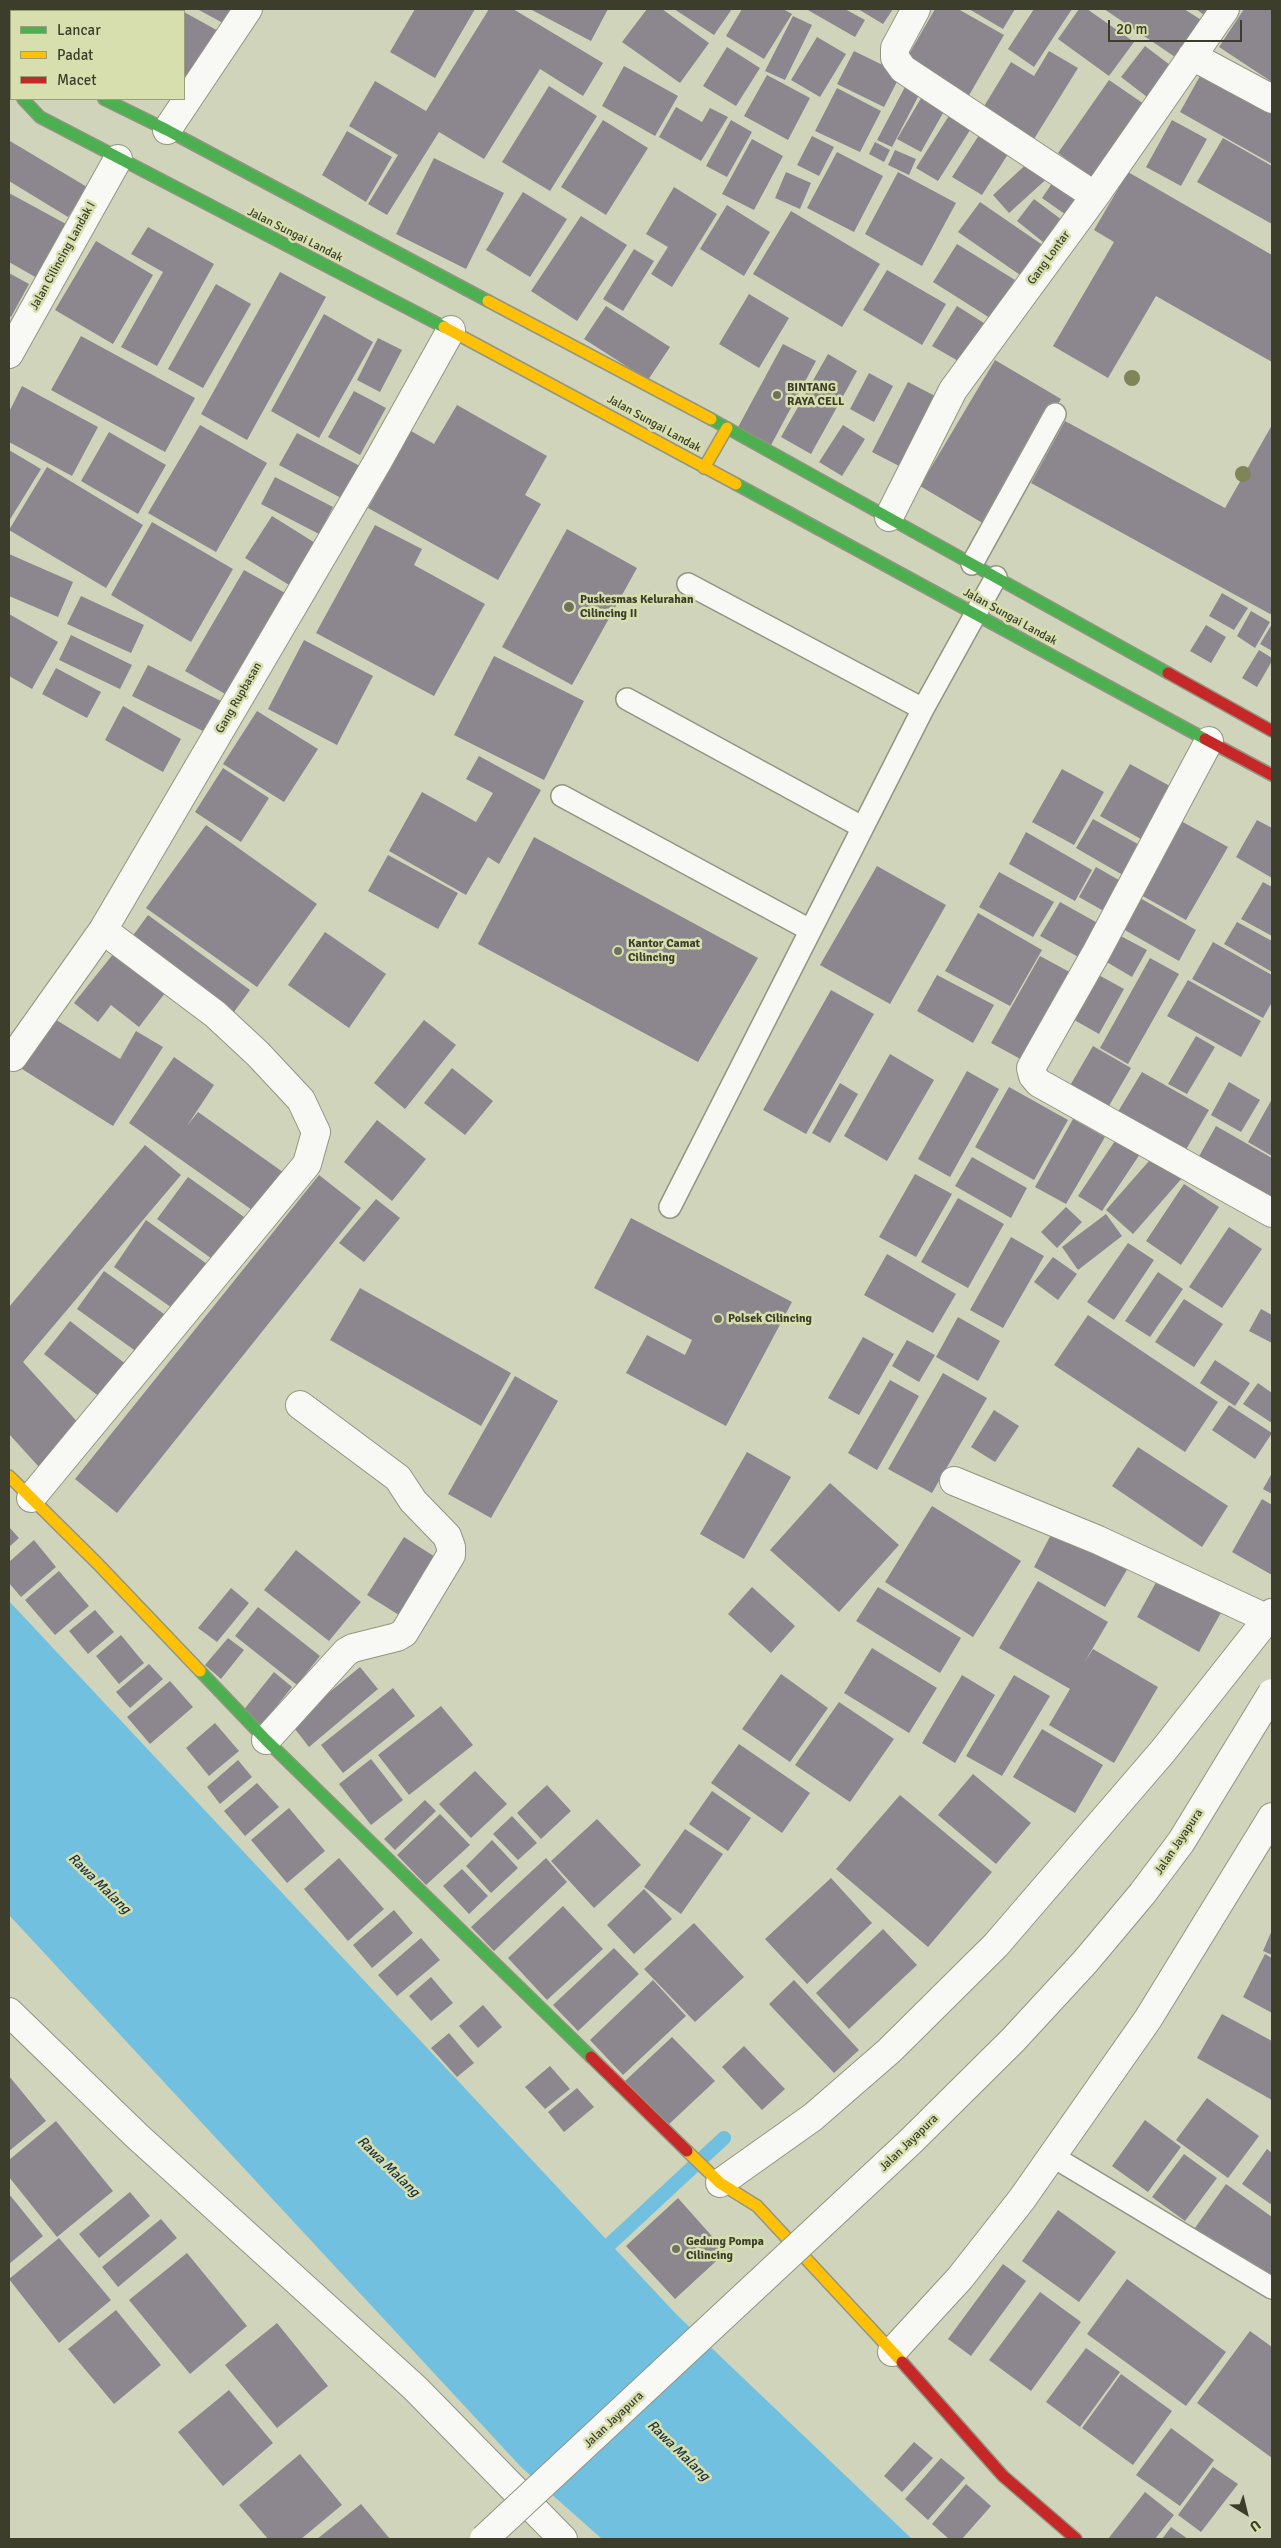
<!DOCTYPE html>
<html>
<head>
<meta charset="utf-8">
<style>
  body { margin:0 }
  #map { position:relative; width:1281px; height:2548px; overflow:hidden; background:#d0d4ba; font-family:Signika,sans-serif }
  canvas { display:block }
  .frame { position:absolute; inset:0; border:10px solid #3c3e2b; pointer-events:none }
  .legend { position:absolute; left:10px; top:10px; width:175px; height:90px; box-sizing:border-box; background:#d8dfaf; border:1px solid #9a9f7a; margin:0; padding:6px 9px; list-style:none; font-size:15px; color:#3c3e2b }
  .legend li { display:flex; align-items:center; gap:10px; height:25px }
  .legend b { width:25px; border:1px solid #9a9f7a }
  .north { position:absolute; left:1221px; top:2488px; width:50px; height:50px; -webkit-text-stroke:4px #d8dfaf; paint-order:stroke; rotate:144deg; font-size:14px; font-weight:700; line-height:20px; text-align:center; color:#3c3e2b }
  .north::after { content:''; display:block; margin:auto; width:18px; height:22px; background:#3c3e2b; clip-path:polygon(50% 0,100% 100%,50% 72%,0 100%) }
  .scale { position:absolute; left:1108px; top:20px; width:134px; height:22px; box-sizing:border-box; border:2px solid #3c3e2b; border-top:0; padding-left:6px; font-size:15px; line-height:18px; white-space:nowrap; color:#3c3e2b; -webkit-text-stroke:4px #d8dfaf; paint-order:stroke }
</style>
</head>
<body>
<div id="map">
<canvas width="1281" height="2548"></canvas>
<div class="frame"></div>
<ul class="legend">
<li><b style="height:6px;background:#4caf50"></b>Lancar</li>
<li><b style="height:6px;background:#ffc107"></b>Padat</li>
<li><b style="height:6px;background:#c62828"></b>Macet</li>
</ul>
<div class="north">U</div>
<div class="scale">20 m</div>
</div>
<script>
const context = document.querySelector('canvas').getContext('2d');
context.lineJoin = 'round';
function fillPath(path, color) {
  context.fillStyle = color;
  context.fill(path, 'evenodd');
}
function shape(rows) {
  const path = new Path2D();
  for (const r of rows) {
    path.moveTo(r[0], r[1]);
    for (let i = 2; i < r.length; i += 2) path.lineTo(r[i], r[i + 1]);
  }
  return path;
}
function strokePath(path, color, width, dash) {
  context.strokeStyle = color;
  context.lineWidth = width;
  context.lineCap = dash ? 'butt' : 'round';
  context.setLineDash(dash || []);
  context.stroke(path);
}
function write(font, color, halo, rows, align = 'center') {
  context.font = font + ' Signika,sans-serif';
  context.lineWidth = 5;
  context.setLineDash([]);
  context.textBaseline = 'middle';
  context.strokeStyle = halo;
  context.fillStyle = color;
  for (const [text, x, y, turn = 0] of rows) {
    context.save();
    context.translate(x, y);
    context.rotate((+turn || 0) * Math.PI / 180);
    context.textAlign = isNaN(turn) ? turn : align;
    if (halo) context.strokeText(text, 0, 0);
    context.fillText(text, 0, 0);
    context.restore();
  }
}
const water = shape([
  [9,1601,677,2315,912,2539,602,2539,522,2468,9,1915]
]);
const stream = shape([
  [610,2244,724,2138]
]);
const building = shape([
  [22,9,89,9,88,11,20,11],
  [106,9,148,9,146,11,104,11],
  [153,9,177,9,182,11,152,11],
  [197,9,231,9,223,23],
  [415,9,475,9,435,78,390,52],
  [489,9,513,9,603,63,583,96,540,69,484,159,439,132,387,215,368,204,398,155,349,126,375,81,426,111],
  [530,9,608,9,591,41],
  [647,9,662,9,709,43,680,83,622,42],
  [674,9,732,9,714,35],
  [742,9,783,9,792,14,764,59,726,36],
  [806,9,845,9,865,20,855,37],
  [858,9,893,9,883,24],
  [935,9,958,9,1004,35,968,97,905,61],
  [969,9,1015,9,1003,29],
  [1034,9,1072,9,1034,67,1008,49],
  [1079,9,1087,9,1134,42,1109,76,1058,39],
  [1104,9,1184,9,1206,23,1181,61],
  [1196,9,1209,9,1204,15],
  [1244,9,1272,9,1272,82,1219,47],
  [184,12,222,33,184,86],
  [793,16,812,25,785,80,765,71],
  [817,37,846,54,820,97,791,80],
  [1145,46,1174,68,1151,100,1121,77],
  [727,47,760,68,736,106,703,86],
  [854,51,901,74,884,107,837,84],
  [1049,51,1078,68,1034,139,983,108,1011,62,1034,76],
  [624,66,678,96,655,136,602,106],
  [1205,67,1272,105,1272,164,1180,112],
  [767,75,810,98,788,140,744,116],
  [1109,80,1147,106,1095,180,1058,153],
  [906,85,920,93,892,147,877,140],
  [549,86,597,116,550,191,502,162],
  [837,88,881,111,860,152,815,131],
  [924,93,947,106,921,152,897,139],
  [676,107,702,122,710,108,728,117,701,161,659,137],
  [950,114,972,127,938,181,916,168],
  [603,120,648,148,606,215,561,187],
  [731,120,752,132,727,177,706,166],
  [1172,120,1207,139,1181,186,1146,167],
  [347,131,392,157,366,202,322,175],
  [981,132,1010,151,982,195,952,177],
  [812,136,834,147,819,176,797,165],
  [1223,138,1272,166,1272,224,1197,182],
  [752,139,783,156,754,210,722,194],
  [10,141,87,187,68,217,9,181],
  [875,142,890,150,884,162,869,154],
  [895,150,916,159,909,175,888,165],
  [837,152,883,176,854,232,807,208],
  [1034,157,1051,175,1009,213,993,195],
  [434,158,504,193,466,269,396,234],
  [786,172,811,183,800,209,775,198],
  [898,172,956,203,922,266,865,234],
  [1128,172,1272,255,1272,362,1156,296,1108,378,1053,346,1114,242,1094,230],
  [1057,176,1085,195,1069,217,1042,198],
  [674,187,717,214,672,287,651,274,668,247,646,234],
  [523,192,567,219,530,277,486,250],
  [9,193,66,224,37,278,9,262],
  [1034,199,1066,223,1048,246,1017,221],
  [980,202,1044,246,1023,277,958,232],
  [727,205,770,232,744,276,700,249],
  [791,211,880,264,842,327,753,274],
  [581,216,627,245,577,321,531,291],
  [148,227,214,264,157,366,121,347,163,272,131,254],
  [96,241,153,275,113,344,55,310],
  [957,244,1015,280,990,318,933,282],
  [634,249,654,261,623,311,603,299],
  [887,270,946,304,922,345,863,310],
  [280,272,326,297,247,440,201,414],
  [9,273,29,284,11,317,9,315],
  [216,284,251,304,203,388,168,369],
  [749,294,789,318,759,368,719,344],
  [606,306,670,347,648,380,584,339],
  [957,306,984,323,960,362,932,346],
  [324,314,373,342,319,438,271,411],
  [81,336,195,398,165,452,51,390],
  [378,338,402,350,380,392,357,380],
  [783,344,816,361,770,447,737,429],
  [828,354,857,371,811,454,781,437],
  [995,360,1061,399,986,525,920,486],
  [869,373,893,386,874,422,850,409],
  [908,382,939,398,903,468,872,452],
  [22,386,98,427,72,476,9,442,9,412],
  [354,391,386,408,360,455,328,437],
  [457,405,547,456,525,495,541,504,498,580,368,508,411,431,434,444],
  [1065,421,1225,508,1272,425,1272,615,1031,483],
  [200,425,267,463,216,552,148,513],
  [843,425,865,439,842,476,819,462],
  [109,432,166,465,138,514,81,481],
  [297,433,360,466,343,499,279,465],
  [9,450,41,469,9,521],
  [47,467,143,525,106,588,9,530],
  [275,477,333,507,319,534,261,504],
  [272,516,320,546,294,588,245,558],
  [152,522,233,569,191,642,111,595],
  [375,525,422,549,414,565,485,604,434,696,316,633],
  [567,529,637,568,572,685,502,647],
  [9,554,73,582,58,617,9,596],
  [244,570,294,598,234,699,185,671],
  [1222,593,1248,608,1234,630,1209,616],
  [81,596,144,625,131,653,67,624],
  [1251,611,1270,622,1255,648,1237,636],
  [9,614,58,642,32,689,9,676],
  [1272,624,1272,651,1260,644],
  [1206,625,1226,637,1211,663,1190,651],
  [71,635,132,665,120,689,59,660],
  [304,640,373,676,337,745,268,709],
  [1259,650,1272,658,1272,661,1257,687,1242,678],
  [494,656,584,701,544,780,454,735],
  [148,665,223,702,207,733,132,696],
  [56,668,101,692,87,718,42,694],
  [123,706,181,739,163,772,105,740],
  [257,711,318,749,284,802,223,764],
  [479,756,541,790,499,864,488,857,466,895,389,851,422,792,476,822,493,793,466,779],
  [1130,764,1177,790,1148,843,1100,816],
  [223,768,269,798,241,842,195,812],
  [1062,769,1104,792,1074,845,1032,822],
  [1093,819,1145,848,1128,878,1076,848],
  [1257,820,1272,828,1272,878,1236,857],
  [1181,821,1228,847,1186,920,1139,894],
  [206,825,317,904,257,987,146,908],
  [1026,832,1092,870,1075,901,1009,864],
  [534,837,758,958,698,1062,478,944],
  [388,855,458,893,438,929,368,891],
  [877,866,946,905,890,1004,820,965],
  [1096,867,1126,884,1109,914,1079,897],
  [999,872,1054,902,1033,937,979,907],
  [1263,882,1272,887,1272,936,1241,919],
  [1140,898,1196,930,1179,961,1123,929],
  [1060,902,1103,926,1084,960,1040,936],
  [978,913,1042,950,1010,1006,945,971],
  [148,915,250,990,231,1016,129,941],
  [1237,922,1272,941,1272,972,1224,944],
  [325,932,386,974,349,1028,288,985],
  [1115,933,1147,950,1132,977,1100,958],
  [1213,942,1272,975,1272,1002,1263,1018,1192,979],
  [114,953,165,993,139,1027,111,1005,98,1022,74,1003],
  [1040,956,1075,975,1026,1062,991,1043],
  [1150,958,1179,974,1128,1064,1100,1048],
  [1095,973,1124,989,1099,1034,1069,1017],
  [937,975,994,1005,973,1043,917,1011],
  [1188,980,1261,1021,1241,1057,1167,1016],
  [831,990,874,1014,806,1134,763,1110],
  [53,1018,120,1059,136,1031,163,1047,113,1126,22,1069],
  [424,1020,456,1045,405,1109,374,1083],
  [1196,1036,1215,1047,1187,1094,1168,1084],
  [1093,1046,1131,1068,1106,1111,1068,1089],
  [890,1054,934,1080,887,1161,844,1136],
  [174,1057,214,1085,187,1126,198,1112,290,1177,262,1217,129,1123],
  [452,1068,493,1101,465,1135,424,1103],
  [967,1071,999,1089,950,1177,918,1159],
  [1142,1072,1209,1110,1184,1153,1116,1115],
  [1229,1082,1260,1100,1241,1132,1211,1115],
  [840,1083,858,1094,830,1143,812,1133],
  [1009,1087,1068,1120,1034,1180,975,1147],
  [1272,1099,1272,1156,1248,1142],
  [1073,1119,1105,1137,1066,1204,1035,1187],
  [377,1120,426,1159,392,1201,344,1162],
  [1216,1126,1272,1158,1272,1211,1193,1167],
  [1121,1132,1144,1148,1102,1211,1078,1196],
  [145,1145,181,1175,23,1362,82,1427,39,1467,9,1434,9,1307],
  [1156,1153,1183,1177,1133,1234,1106,1210],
  [972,1157,1027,1188,1011,1218,955,1186],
  [915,1174,952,1194,916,1257,879,1237],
  [319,1175,361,1208,117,1513,75,1479],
  [188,1177,251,1222,219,1264,157,1219],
  [1184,1184,1219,1207,1181,1265,1146,1241],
  [958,1198,1004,1224,968,1288,921,1262],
  [376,1199,400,1218,364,1262,339,1243],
  [1066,1207,1082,1222,1057,1248,1041,1232],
  [1106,1214,1122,1236,1078,1270,1062,1247],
  [631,1218,792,1302,726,1426,626,1373,647,1335,685,1355,692,1340,594,1288],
  [146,1220,214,1269,182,1315,114,1267],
  [1229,1227,1262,1249,1222,1308,1189,1287],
  [1011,1237,1044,1256,1003,1328,970,1310],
  [1128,1243,1154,1260,1114,1320,1087,1302],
  [887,1254,956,1294,933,1333,864,1295],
  [1053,1257,1077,1274,1058,1300,1034,1282],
  [104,1271,171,1319,144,1357,77,1309],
  [1158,1272,1183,1289,1150,1337,1125,1321],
  [360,1288,511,1373,481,1426,330,1340],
  [1184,1299,1223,1324,1194,1367,1155,1342],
  [1261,1309,1272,1315,1272,1343,1249,1331],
  [1088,1315,1218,1402,1185,1452,1054,1365],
  [958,1317,1000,1341,978,1381,936,1357],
  [70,1321,131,1368,105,1401,44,1354],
  [863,1337,894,1354,859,1415,828,1398],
  [907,1340,935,1355,919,1382,892,1366],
  [1215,1360,1250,1383,1235,1406,1200,1383],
  [943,1373,987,1398,932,1493,888,1469],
  [515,1376,558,1401,491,1518,448,1494],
  [890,1380,919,1396,877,1470,848,1453],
  [1258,1383,1272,1393,1272,1423,1243,1404],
  [1229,1405,1272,1433,1255,1459,1212,1430],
  [994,1410,1019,1426,995,1462,971,1447],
  [1138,1447,1228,1506,1202,1547,1112,1486],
  [747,1452,791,1477,744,1559,700,1534],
  [1272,1473,1272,1494,1263,1489],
  [830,1483,899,1545,839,1612,770,1550],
  [1262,1499,1272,1505,1272,1575,1232,1552],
  [932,1506,1021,1561,973,1637,885,1582],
  [9,1527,19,1538,9,1547],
  [1055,1527,1128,1568,1105,1607,1034,1567],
  [404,1537,443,1562,407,1620,367,1595],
  [34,1540,56,1567,21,1597,9,1583,9,1562],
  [296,1550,361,1602,329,1641,264,1590],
  [59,1571,89,1606,55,1635,25,1600],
  [1159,1577,1222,1611,1199,1652,1137,1617],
  [1038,1581,1108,1622,1084,1663,1093,1649,1158,1687,1114,1763,1049,1725,1070,1689,999,1648],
  [752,1587,795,1626,771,1653,728,1614],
  [878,1587,961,1638,940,1673,856,1621],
  [231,1588,249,1603,217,1642,198,1628],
  [258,1607,320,1656,297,1685,235,1636],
  [95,1610,114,1632,88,1654,69,1631],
  [121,1635,144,1663,119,1684,96,1656],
  [228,1638,244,1650,221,1679,205,1665],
  [872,1648,937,1688,909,1733,844,1693],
  [149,1664,163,1679,130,1708,116,1692],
  [360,1667,378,1689,309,1747,291,1724],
  [274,1672,292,1687,260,1727,242,1712],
  [781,1674,828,1708,790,1762,742,1729],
  [962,1675,995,1695,955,1763,922,1743],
  [1014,1675,1050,1696,1002,1776,966,1756],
  [170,1681,193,1707,150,1744,127,1717],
  [393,1688,415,1716,343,1773,321,1745],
  [839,1702,894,1739,850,1802,795,1765],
  [441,1706,473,1745,409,1795,378,1755],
  [215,1723,239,1751,209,1776,186,1748],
  [1042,1729,1103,1765,1075,1813,1013,1777],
  [739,1744,810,1793,782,1833,711,1783],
  [371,1759,403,1800,371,1825,339,1784],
  [238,1760,252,1777,220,1804,207,1787],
  [475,1771,507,1804,471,1838,439,1804],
  [973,1774,1031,1823,996,1864,938,1815],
  [257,1783,279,1807,245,1836,224,1811],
  [547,1785,571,1811,541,1839,517,1813],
  [712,1791,751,1818,728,1851,689,1824],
  [900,1795,992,1872,928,1947,836,1869],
  [425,1800,436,1811,395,1850,384,1839],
  [289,1808,325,1851,287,1883,251,1840],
  [440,1814,470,1845,426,1885,397,1855],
  [512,1816,537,1843,518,1860,493,1834],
  [597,1819,641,1865,594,1908,551,1861],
  [685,1829,723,1854,681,1914,644,1887],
  [492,1840,518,1868,491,1893,466,1866],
  [339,1858,384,1909,348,1941,304,1889],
  [546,1858,567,1882,494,1951,471,1927],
  [462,1869,488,1896,469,1914,443,1886],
  [831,1878,872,1923,807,1984,765,1939],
  [644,1889,672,1919,634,1954,607,1925],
  [563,1906,603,1949,547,2000,508,1958],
  [394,1910,413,1933,372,1968,353,1945],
  [694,1923,744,1977,695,2022,644,1969],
  [883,1929,917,1965,849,2029,816,1993],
  [1272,1930,1272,1955,1263,1951],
  [421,1938,440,1960,397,1996,378,1975],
  [614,1948,639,1974,578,2031,553,2005],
  [1265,1954,1272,1958,1272,2013,1243,1997],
  [431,1977,453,2003,431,2021,409,1996],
  [653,1980,686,2016,623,2075,590,2040],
  [794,1980,859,2050,834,2073,769,2004],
  [483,2005,502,2027,478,2048,459,2026],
  [1222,2014,1272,2041,1272,2100,1197,2058],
  [449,2033,474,2063,457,2077,431,2048],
  [672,2037,715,2081,667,2126,625,2081],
  [744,2046,785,2089,762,2110,722,2067],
  [550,2066,570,2089,545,2109,525,2087],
  [9,2076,46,2121,9,2151],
  [577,2088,594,2107,564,2132,548,2112],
  [1207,2098,1259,2136,1228,2178,1176,2140],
  [1145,2120,1181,2147,1148,2192,1112,2166],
  [56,2121,113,2191,57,2237,9,2177,9,2160],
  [1267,2149,1272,2153,1272,2205,1242,2184],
  [1184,2154,1217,2178,1185,2221,1152,2197],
  [1226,2184,1272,2217,1272,2284,1195,2228],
  [130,2192,150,2216,99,2258,79,2234],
  [9,2194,43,2236,9,2264],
  [678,2198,726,2252,675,2299,626,2246],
  [1058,2210,1116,2252,1079,2302,1022,2261],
  [161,2219,177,2238,118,2287,102,2267],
  [59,2238,111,2300,59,2343,9,2279],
  [187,2253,247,2326,190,2374,129,2300],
  [1003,2264,1026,2281,971,2356,948,2339],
  [1127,2279,1226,2352,1186,2406,1087,2334],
  [1040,2292,1081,2322,1031,2391,989,2360],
  [116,2310,161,2365,114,2404,68,2349],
  [277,2323,328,2386,277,2428,225,2365],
  [1250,2331,1272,2347,1272,2458,1197,2403],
  [1086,2348,1120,2372,1080,2427,1046,2402],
  [1121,2374,1172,2411,1133,2465,1082,2428],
  [229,2390,273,2443,223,2486,178,2432],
  [1171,2428,1214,2460,1180,2506,1136,2475],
  [914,2442,933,2458,902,2492,884,2476],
  [300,2454,342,2505,301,2539,268,2539,239,2505],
  [941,2458,965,2478,928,2520,905,2499],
  [1213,2467,1238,2484,1201,2532,1178,2515],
  [966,2484,991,2506,962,2539,949,2539,932,2524],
  [1145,2492,1174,2515,1155,2539,1108,2539],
  [361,2504,390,2539,317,2539],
  [1171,2527,1188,2539,1162,2539]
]);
const lane = shape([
  [972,564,1055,414],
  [688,584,923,709],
  [627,699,862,827],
  [562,796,810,930],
  [670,1207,923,709,996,577],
  [1052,2156,1272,2288]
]);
const street = shape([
  [916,9,895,48,895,58,903,69,1095,196],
  [1192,56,1272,99],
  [167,130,248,9],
  [9,354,118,159],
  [889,517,953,390,1095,196,1225,9],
  [1209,741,1095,955,1031,1068,1033,1076,1039,1083,1272,1213],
  [13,1057,103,930,378,461,451,330],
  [954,1481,1098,1540,1268,1619],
  [31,1498,307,1164,316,1132,301,1100,258,1054,215,1014,103,930],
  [266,1740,346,1652,353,1648,397,1637,404,1633,451,1555,451,1547,447,1536,413,1501,398,1478,300,1405],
  [9,2012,137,2136,415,2388,563,2539],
  [720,2183,813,2117,889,2051,996,1945,1163,1751,1272,1613],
  [892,2352,960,2278,1022,2199,1148,2019,1272,1817]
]);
const fast = shape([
  [9,76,11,76],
  [23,99,40,117,444,327],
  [104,99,167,130,488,301],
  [711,419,1168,673],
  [736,484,1205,739],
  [200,1671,266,1740,591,2057]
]);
const slow = shape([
  [488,301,711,419],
  [444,327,736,484],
  [704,468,727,428],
  [9,1476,98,1564,200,1671],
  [687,2151,720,2183,757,2206,902,2362]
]);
const jam = shape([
  [1168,673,1272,731],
  [1205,739,1272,775],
  [591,2057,687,2151],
  [902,2362,1003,2476,1076,2539]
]);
const streetBridge = shape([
  [484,2539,910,2142,1013,2040,1085,1962,1142,1894,1181,1842,1272,1693]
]);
const trees = [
  [1132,378],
  [1243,474]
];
const markers = [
  [777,395,5,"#70725d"],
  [569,607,6,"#70725d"],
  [618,951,5,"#70725d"],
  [718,1319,5,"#70725d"],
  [676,2249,5,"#70725d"]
];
const streetNames = [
  ["Jalan Sungai Landak",295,235,27],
  ["Jalan Cilincing Landak I",63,256,-61],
  ["Gang Lontar",1049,258,-54],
  ["Jalan Sungai Landak",654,424,29],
  ["Jalan Sungai Landak",1010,617,29],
  ["Gang Rupbasan",239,698,-60],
  ["Jalan Jayapura",1179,1842,-56],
  ["Jalan Jayapura",909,2143,-44],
  ["Jalan Jayapura",614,2420,-43]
];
const poiNames = [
  ["BINTANG",787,388],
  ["RAYA CELL",787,402],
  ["Puskesmas Kelurahan",580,600],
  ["Cilincing II",580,614],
  ["Kantor Camat",628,944],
  ["Cilincing",628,958],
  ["Polsek Cilincing",728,1319],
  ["Gedung Pompa",686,2242],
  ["Cilincing",686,2256]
];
const waterNames = [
  ["Rawa Malang",99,1884,44],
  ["Rawa Malang",388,2167,44],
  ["Rawa Malang",678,2451,44]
];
fillPath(water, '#72c0df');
strokePath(stream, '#72c0df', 14);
fillPath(building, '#8c878f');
strokePath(lane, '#929581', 24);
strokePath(street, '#929581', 30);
strokePath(fast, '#929581', 14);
strokePath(slow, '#929581', 14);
strokePath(jam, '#929581', 14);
strokePath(lane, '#f8f9f5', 21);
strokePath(street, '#f8f9f5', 28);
strokePath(fast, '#4caf50', 11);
strokePath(slow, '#ffc107', 11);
strokePath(jam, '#c62828', 11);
strokePath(streetBridge, '#929581', 30, []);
strokePath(streetBridge, '#f8f9f5', 28);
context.fillStyle = '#808459';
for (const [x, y] of trees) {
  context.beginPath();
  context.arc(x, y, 8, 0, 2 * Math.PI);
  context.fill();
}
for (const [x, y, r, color] of markers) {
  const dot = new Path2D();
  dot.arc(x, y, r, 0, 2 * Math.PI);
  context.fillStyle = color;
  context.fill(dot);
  strokePath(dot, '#d8dfaf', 2);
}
write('12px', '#3c3e2b', '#d8dfaf', streetNames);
write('bold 12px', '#3c3e2b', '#d8dfaf', poiNames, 'left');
write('italic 14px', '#1b323f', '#d8dfaf', waterNames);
</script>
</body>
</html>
